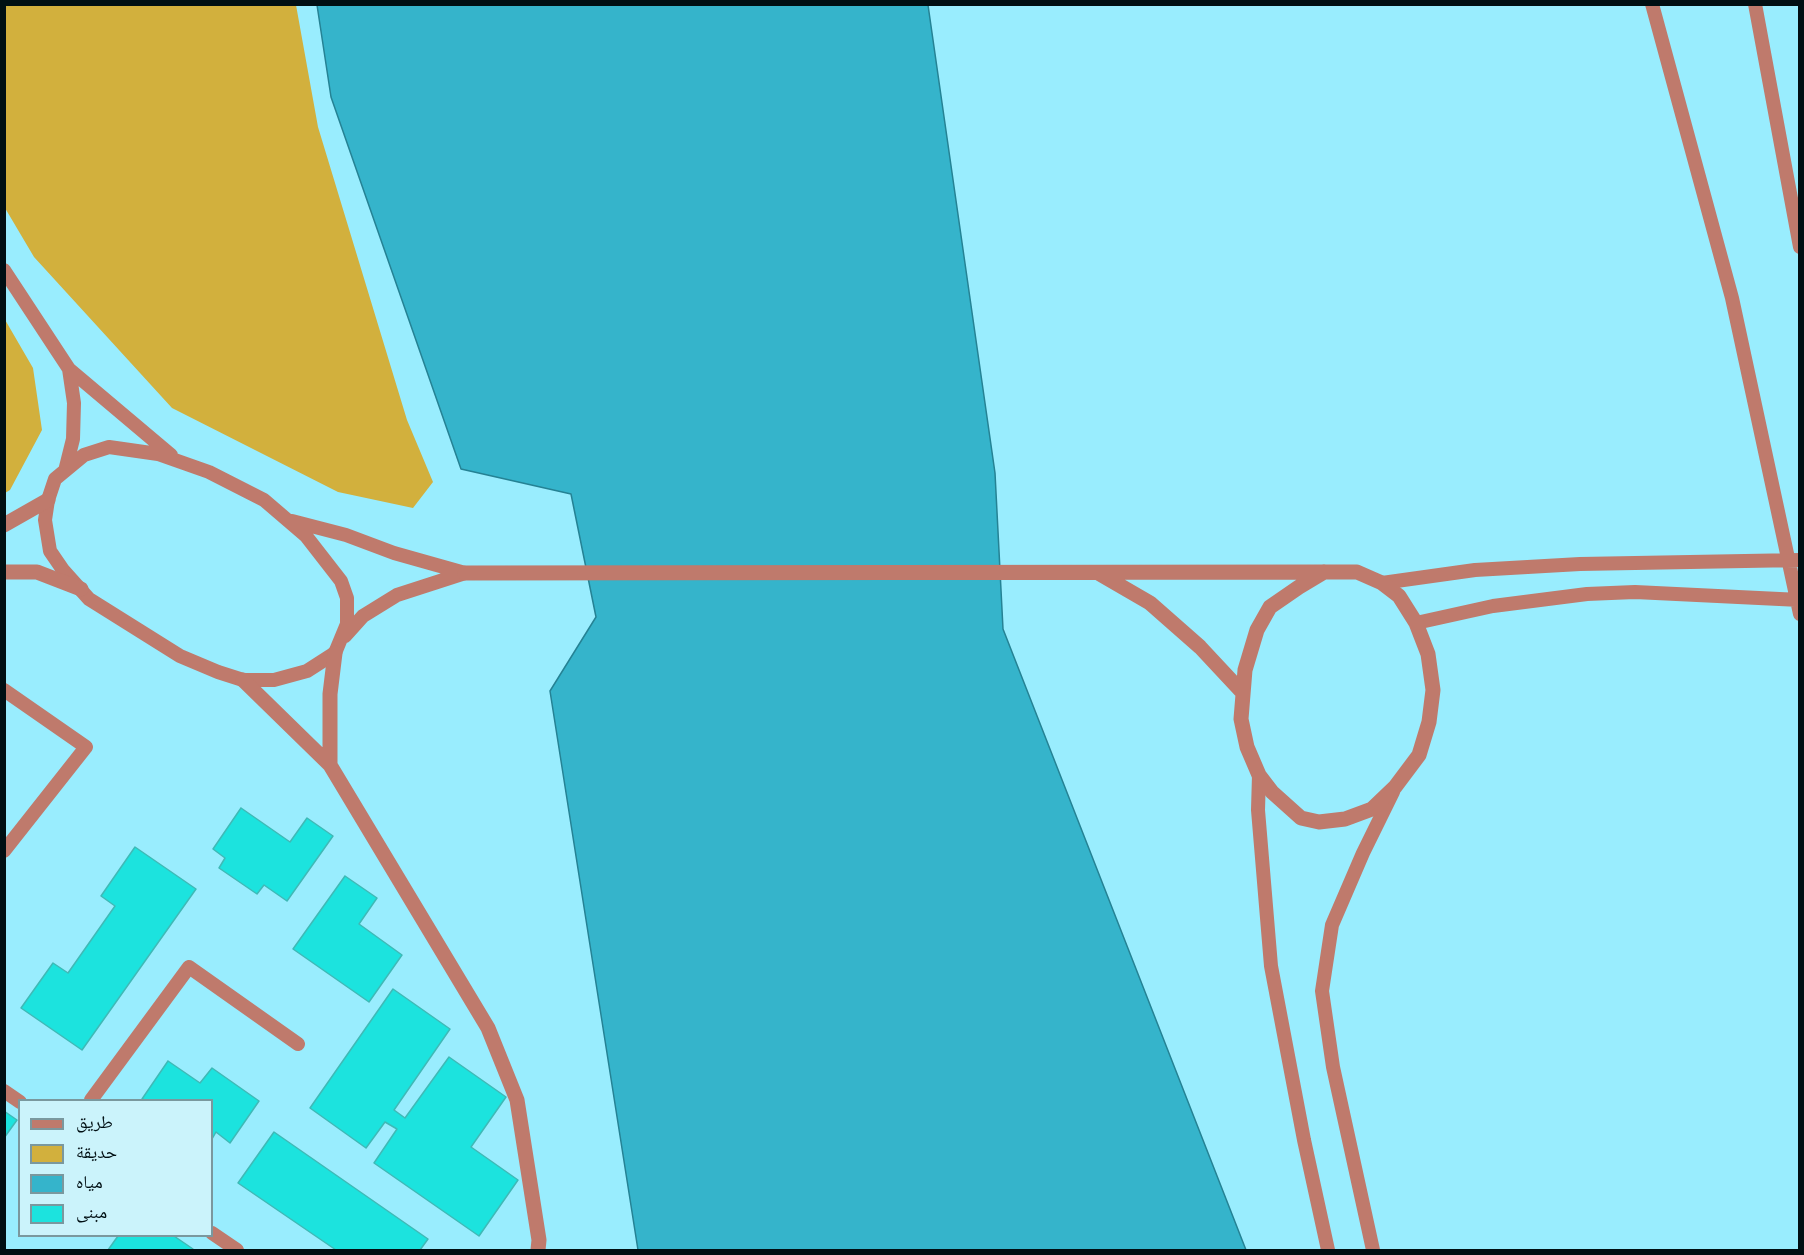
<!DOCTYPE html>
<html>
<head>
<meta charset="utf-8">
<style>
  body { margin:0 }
  #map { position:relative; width:1804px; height:1255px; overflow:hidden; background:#99edfe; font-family:Ubuntu,"Noto Naskh Arabic",sans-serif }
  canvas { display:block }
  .frame { position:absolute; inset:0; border:6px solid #000f13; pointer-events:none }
  .legend { position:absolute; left:18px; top:1099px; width:195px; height:138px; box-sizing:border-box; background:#cbf3fb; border:2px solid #7a989e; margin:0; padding:8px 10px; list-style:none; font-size:18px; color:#000f13 }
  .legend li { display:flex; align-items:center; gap:12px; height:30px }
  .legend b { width:30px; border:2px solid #7a989e }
</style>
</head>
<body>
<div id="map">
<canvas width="1804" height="1255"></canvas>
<div class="frame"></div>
<ul class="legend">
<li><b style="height:8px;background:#bf7a6c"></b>طريق</li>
<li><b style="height:16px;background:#d2b03d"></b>حديقة</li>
<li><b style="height:16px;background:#35b4cb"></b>مياه</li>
<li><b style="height:16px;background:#1ce3de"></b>مبنى</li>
</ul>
</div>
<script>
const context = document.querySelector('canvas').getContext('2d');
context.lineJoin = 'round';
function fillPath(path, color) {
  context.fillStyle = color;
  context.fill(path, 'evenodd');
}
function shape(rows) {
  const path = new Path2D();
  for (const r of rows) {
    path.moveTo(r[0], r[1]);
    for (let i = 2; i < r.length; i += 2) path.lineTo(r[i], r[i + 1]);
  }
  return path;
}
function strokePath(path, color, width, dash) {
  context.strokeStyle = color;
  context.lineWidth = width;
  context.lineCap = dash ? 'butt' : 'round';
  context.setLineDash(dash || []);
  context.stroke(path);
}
const green = shape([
  [5,4,296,5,318,127,407,420,433,482,413,508,338,492,172,408,34,257,5,208],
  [4,318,33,368,42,430,10,490,5,493]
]);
const water = shape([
  [317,5,928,5,995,473,1003,629,1246,1250,638,1250,550,691,596,617,571,494,461,469,331,97,317,5]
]);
const building = shape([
  [241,808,290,842,307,818,333,836,287,901,264,885,257,894,219,868,225,858,213,849,241,808],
  [135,847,196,889,82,1050,21,1008,53,963,68,973,115,906,101,896,135,847],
  [345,876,377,898,359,924,402,955,369,1002,293,949,345,876],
  [393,989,450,1029,394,1110,405,1118,449,1057,506,1097,471,1147,518,1180,479,1236,374,1163,397,1129,385,1122,366,1148,310,1108,393,989],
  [168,1061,200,1083,212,1068,259,1101,230,1143,216,1132,212,1139,212,1100,145,1100,142,1099,168,1061],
  [4,1111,17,1120,4,1138,4,1111],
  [274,1132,428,1239,420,1250,336,1250,238,1183,274,1132],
  [118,1236,174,1236,193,1249,192,1250,108,1250,118,1236]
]);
const service = shape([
  [1652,4,1732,298,1800,614],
  [1755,4,1800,247],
  [4,270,69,369,171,455],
  [109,447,158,454,209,472,264,500,306,536,341,581,347,598,347,624,335,653,307,671,274,680,243,680,218,672,180,656,89,599,63,570,50,551,45,520,48,500,55,479,84,455,109,447],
  [65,471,73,439,74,403,69,369],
  [292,521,346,535,394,553,465,573],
  [1382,583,1475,570,1580,564,1800,560],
  [1416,623,1493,606,1587,594,1635,592,1800,600],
  [345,636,363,616,397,595,465,573],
  [4,690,86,747,4,851],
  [1259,775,1258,810,1271,966,1304,1140,1328,1250],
  [4,1091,20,1102],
  [91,1100,189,967,298,1044],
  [212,1233,237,1250],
  [1373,1250,1333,1067,1322,991,1332,925,1363,853,1393,792]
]);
const minor = shape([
  [4,525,48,500],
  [4,572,37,572,81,589],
  [243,680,330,765,488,1028,517,1100,539,1240,538,1250],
  [330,765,330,694,335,653]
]);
const tertiary = shape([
  [1324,572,1357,572,1382,583,1399,596,1416,623,1428,654,1433,690,1429,722,1419,755,1395,787,1372,809,1345,819,1319,822,1301,818,1272,792,1259,775,1247,747,1241,719,1245,670,1257,630,1270,607,1299,587,1324,572],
  [465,573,1324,572],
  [1100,574,1150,603,1200,647,1242,692]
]);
fillPath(green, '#d2b03d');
fillPath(water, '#35b4cb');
strokePath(water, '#258294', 1.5);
fillPath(building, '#1ce3de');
strokePath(building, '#3fb9b6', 1.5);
strokePath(service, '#bf7a6c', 14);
strokePath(minor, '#bf7a6c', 15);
strokePath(tertiary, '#bf7a6c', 15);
</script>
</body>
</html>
